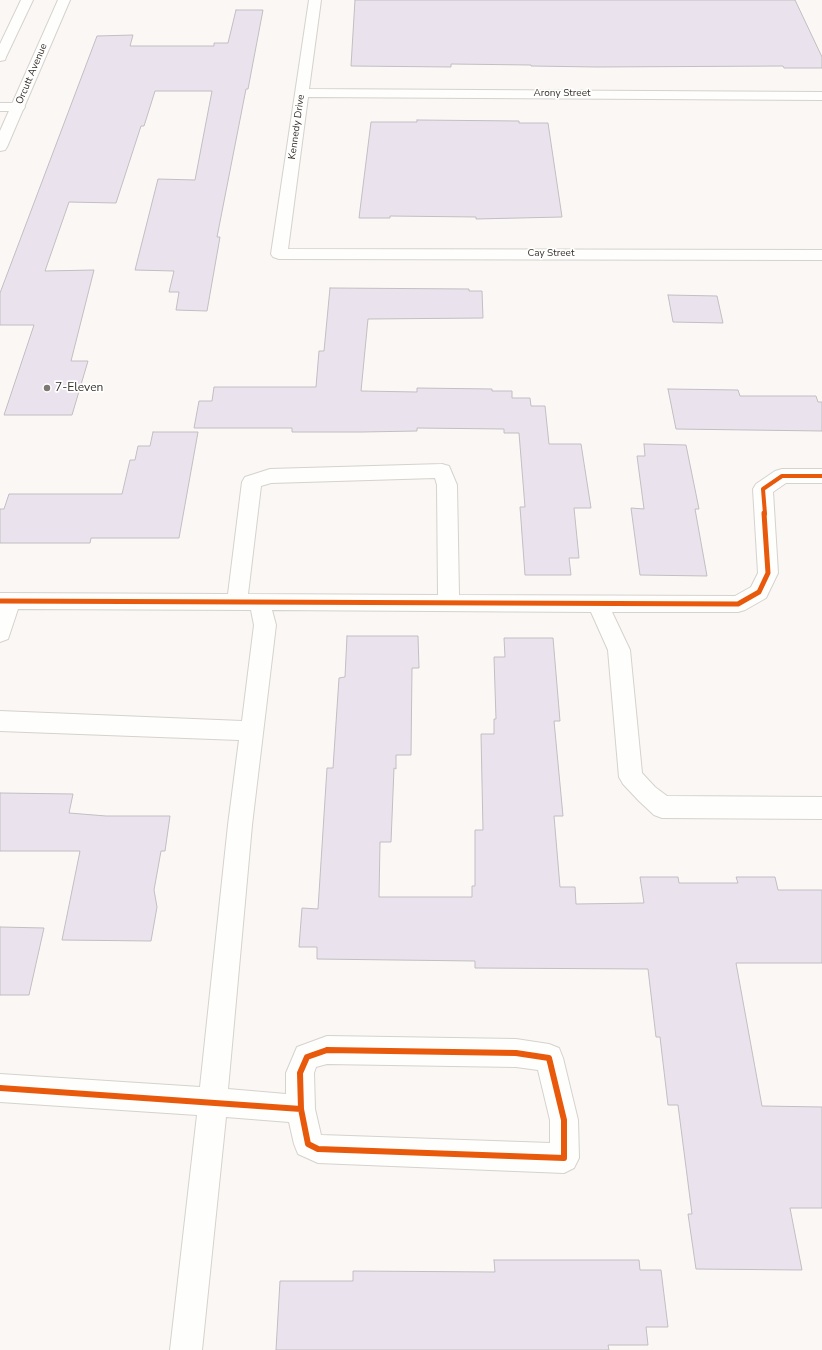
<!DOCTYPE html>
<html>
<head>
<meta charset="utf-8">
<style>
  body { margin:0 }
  canvas { display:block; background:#faf7f4 }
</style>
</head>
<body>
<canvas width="822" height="1350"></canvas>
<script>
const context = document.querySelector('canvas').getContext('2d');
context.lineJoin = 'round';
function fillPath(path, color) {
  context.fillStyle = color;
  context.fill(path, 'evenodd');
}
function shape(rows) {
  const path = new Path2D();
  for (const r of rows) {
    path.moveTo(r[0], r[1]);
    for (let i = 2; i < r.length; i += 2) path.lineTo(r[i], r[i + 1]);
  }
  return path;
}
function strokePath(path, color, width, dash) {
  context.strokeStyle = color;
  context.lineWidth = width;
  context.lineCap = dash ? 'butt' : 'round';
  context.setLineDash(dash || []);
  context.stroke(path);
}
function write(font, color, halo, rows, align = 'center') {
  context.font = font + ' "Nunito Sans",sans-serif';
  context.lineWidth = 3.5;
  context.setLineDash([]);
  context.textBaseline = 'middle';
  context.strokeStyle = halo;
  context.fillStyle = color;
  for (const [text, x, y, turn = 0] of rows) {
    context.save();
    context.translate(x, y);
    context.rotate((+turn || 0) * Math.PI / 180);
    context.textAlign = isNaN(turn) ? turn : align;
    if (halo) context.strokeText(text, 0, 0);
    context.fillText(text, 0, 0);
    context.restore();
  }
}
const building = shape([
  [355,0,795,0,822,57,822,68,784,68,783,66,597,67,531,66,531,65,451,64,451,67,351,66,355,0],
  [236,10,263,10,248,89,246,89,217,237,220,237,207,311,176,310,179,292,169,292,174,271,135,270,158,179,195,180,212,91,155,91,144,126,141,126,116,203,69,202,45,271,94,270,71,361,88,361,72,415,4,415,34,325,0,325,0,293,97,36,133,35,130,46,214,46,214,43,228,43,236,10],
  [417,120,519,121,519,123,548,123,562,217,476,219,476,217,390,216,390,218,359,218,371,122,417,122,417,120],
  [330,288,469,289,469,291,482,291,483,318,368,319,361,391,417,392,417,388,492,389,492,391,512,391,512,398,530,398,531,406,545,406,549,444,581,444,591,508,574,508,579,558,569,558,571,575,525,575,520,507,525,507,519,433,504,433,504,429,417,428,417,431,362,432,292,432,292,428,194,428,199,401,212,401,214,387,316,387,319,351,324,351,330,288],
  [668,295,717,296,723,323,673,322,668,295],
  [668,389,738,390,740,396,816,396,818,402,822,402,822,431,676,429,668,389],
  [153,432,198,432,179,538,91,538,90,543,0,543,0,509,4,509,9,494,122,494,130,460,135,460,138,446,150,446,153,432],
  [644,444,686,445,699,509,695,509,707,576,640,575,631,508,644,509,637,456,645,456,644,444],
  [347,636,418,636,419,668,412,668,411,755,396,755,396,769,394,768,391,842,380,842,379,897,472,897,472,886,475,886,475,830,483,830,481,734,494,734,494,719,496,719,494,657,505,657,504,638,553,638,560,721,554,721,563,816,554,816,560,887,575,887,576,904,644,903,640,877,678,877,679,883,738,883,736,877,775,877,778,890,822,890,822,963,736,963,762,1106,822,1107,822,1208,790,1208,802,1270,696,1269,688,1214,692,1214,678,1105,668,1105,660,1037,656,1037,648,969,475,968,475,961,317,959,317,947,299,947,302,908,318,909,327,768,333,768,339,678,345,677,347,636],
  [0,793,73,794,69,813,106,816,170,816,165,851,161,851,154,890,157,907,151,941,62,940,80,851,0,851,0,793],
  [0,927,44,928,29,995,0,995,0,927],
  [494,1260,639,1260,640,1270,661,1270,668,1327,646,1327,648,1345,608,1345,609,1350,276,1350,280,1281,353,1281,353,1271,495,1272,494,1260]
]);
const minor = shape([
  [309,0,321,0,309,89,822,92,822,100,308,97,288,249,822,250,822,260,279,259,273,257,271,254,309,0],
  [0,103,18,103,23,104,25,107,23,110,18,111,0,111,0,103],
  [442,464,449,466,457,485,459,595,735,596,751,587,758,573,753,489,756,484,775,471,782,469,822,469,822,483,786,483,773,492,778,573,766,598,745,610,738,612,612,612,630,650,642,773,655,787,667,796,822,797,822,819,662,818,654,815,639,801,623,784,619,777,608,650,591,612,272,610,276,625,252,825,228,1089,286,1094,286,1073,297,1047,327,1036,516,1039,549,1044,559,1048,563,1058,578,1120,579,1158,574,1168,564,1173,318,1163,298,1154,294,1144,289,1122,226,1117,202,1350,170,1350,197,1115,0,1102,0,1074,200,1087,228,825,239,740,0,731,0,711,242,721,254,625,251,610,18,609,8,639,0,642,0,593,228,594,242,482,245,477,270,469,442,464],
  [435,478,437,485,438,595,248,594,261,486,271,483,435,478],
  [327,1064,516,1067,538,1070,550,1120,550,1143,321,1135,315,1109,314,1073,316,1067,327,1064]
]);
const secondary = shape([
  [21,0,33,0,6,57,5,60,0,61,0,44,21,0],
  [58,0,70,0,7,147,5,150,0,151,0,131,58,0]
]);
const cyclewayFar2 = shape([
  [765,514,763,489,782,476,822,476]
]);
const cyclewayFar1 = shape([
  [0,601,738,604,759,592,768,573,764,513]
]);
const cycleway = shape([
  [327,1050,516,1053,549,1058,564,1120,564,1158,318,1149,308,1144,301,1109,300,1073,307,1057,327,1050],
  [0,1088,301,1109]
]);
const markers = [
  [47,388,4,"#7c7771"]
];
const farStreetnames = [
  ["Orcutt Avenue",32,74,-67],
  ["Arony Street",562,94],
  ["Kennedy Drive",297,127,-82],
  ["Cay Street",551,254]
];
const poiNames = [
  ["7-Eleven",55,388]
];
fillPath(building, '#eae3ee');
strokePath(building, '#c2bec1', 1);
strokePath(minor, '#d6d2cd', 2);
strokePath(secondary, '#d6d2cd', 2);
fillPath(minor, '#fefefd');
fillPath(secondary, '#fefefd');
strokePath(cyclewayFar2, '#e8590c', 4);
strokePath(cyclewayFar1, '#e8590c', 5);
strokePath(cycleway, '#e8590c', 6);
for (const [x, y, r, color] of markers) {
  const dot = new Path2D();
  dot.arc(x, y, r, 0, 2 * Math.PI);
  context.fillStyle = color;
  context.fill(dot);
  strokePath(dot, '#fff', 1.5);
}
write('10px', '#38322b', '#fff', farStreetnames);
write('12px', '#38322b', '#fff', poiNames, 'left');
</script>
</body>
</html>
